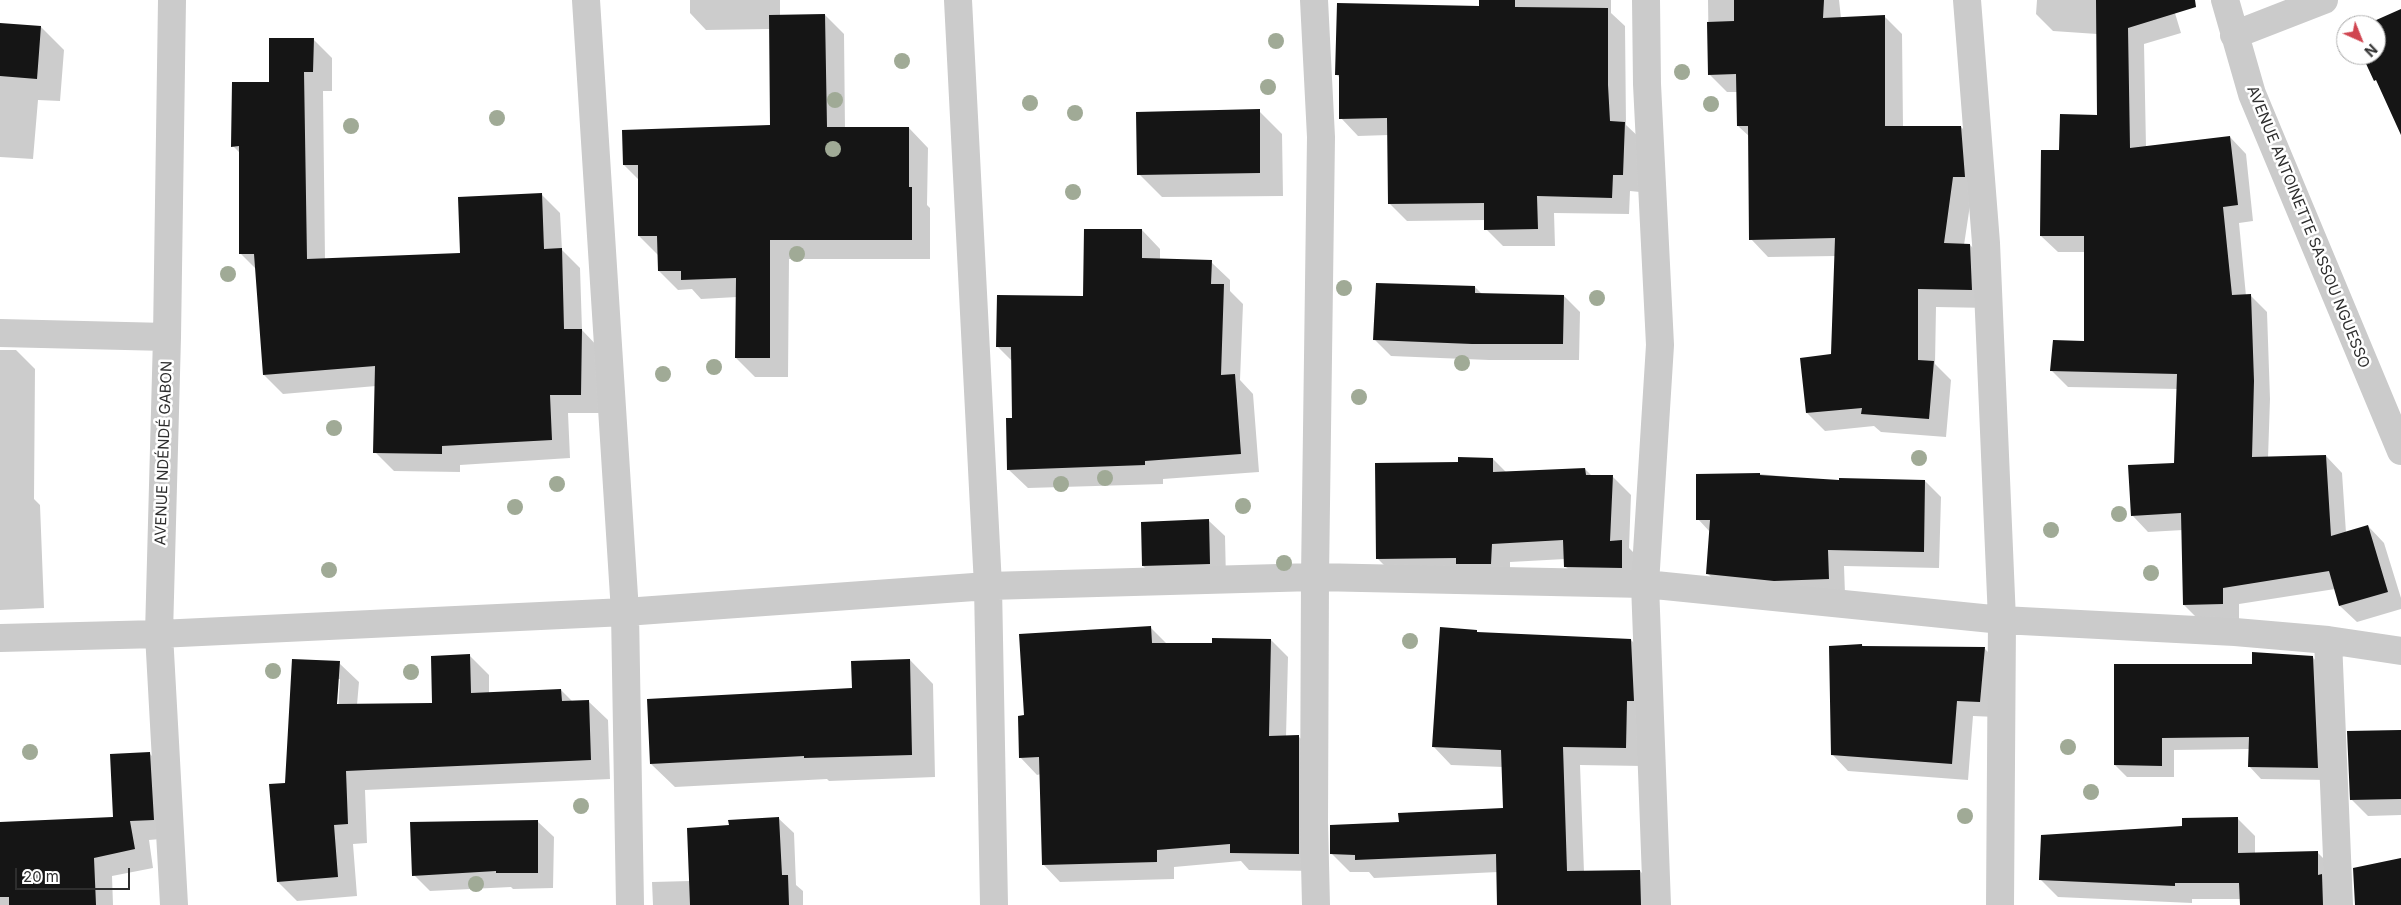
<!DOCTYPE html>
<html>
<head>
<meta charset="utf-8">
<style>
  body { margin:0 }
  #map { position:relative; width:2401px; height:905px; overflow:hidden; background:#fff; font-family:Inter,sans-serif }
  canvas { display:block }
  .north { position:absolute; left:2336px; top:15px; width:50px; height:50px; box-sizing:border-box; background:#fff; border:1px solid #ababab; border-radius:50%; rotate:136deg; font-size:14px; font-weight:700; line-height:20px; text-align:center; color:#2e2e2e }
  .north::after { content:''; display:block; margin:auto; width:18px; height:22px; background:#d04550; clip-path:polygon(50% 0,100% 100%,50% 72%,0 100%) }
  .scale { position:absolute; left:15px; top:868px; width:115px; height:22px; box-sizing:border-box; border:2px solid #2e2e2e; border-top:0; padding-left:6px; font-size:15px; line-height:18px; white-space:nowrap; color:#2e2e2e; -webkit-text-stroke:4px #fff; paint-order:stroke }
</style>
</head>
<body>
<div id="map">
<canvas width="2401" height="905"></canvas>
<div class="north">N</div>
<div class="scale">20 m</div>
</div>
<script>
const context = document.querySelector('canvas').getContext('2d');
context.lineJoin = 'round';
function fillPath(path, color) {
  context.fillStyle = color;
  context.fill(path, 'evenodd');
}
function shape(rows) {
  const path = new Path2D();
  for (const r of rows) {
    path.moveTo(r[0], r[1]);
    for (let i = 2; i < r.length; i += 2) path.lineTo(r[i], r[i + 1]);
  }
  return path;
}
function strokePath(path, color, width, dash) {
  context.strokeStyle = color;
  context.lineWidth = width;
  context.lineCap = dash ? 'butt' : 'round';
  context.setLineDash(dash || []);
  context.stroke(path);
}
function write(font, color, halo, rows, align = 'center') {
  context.font = font + ' Inter,sans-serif';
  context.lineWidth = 5;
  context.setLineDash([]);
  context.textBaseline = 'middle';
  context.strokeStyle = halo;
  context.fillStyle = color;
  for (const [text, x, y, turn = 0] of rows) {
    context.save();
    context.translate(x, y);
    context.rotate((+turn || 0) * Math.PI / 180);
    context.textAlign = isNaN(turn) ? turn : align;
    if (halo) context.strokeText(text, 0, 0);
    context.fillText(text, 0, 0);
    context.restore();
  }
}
const shadow = shape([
  [690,0,780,0,780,16,825,15,844,34,845,129,909,128,928,148,927,205,930,208,930,259,789,259,788,377,755,377,736,358,737,297,701,299,692,289,678,290,659,271,659,256,639,236,639,180,624,165,771,127,770,29,706,30,690,13],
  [1481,0,1611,0,1611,13,1625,26,1626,125,1642,140,1640,192,1630,191,1629,214,1554,213,1555,246,1503,246,1486,229,1486,220,1407,221,1389,203,1389,135,1358,136,1341,118,1340,78,1336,74,1481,7],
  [1708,0,1839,0,1841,18,1884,16,1902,34,1903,127,1961,127,1979,145,1964,245,1970,245,1988,263,1990,308,1936,307,1935,364,1951,380,1946,437,1881,432,1874,426,1825,431,1807,413,1833,355,1836,256,1768,257,1751,239,1750,137,1738,126,1738,92,1727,92,1709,74],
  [2037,0,2171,0,2181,33,2144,44,2146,147,2230,137,2246,154,2253,221,2239,223,2246,296,2250,295,2267,312,2270,399,2268,458,2326,456,2342,473,2346,533,2368,526,2384,543,2401,598,2401,609,2357,622,2340,606,2335,589,2239,604,2239,620,2200,621,2184,605,2183,530,2148,532,2132,515,2175,464,2178,389,2068,387,2052,371,2085,342,2085,252,2058,252,2041,236,2060,151,2098,117,2097,34,2053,31,2036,14],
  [0,24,41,27,64,50,60,101,38,100,33,159,0,157],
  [313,39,332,58,332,91,323,91,325,259,462,254,541,194,560,213,562,250,580,268,582,330,600,349,600,413,568,413,570,458,460,465,460,472,394,471,375,452,376,386,283,394,264,375,257,270,240,253,240,153,233,146,270,83],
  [1259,111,1282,134,1283,196,1162,197,1139,174],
  [1142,230,1160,249,1160,260,1211,262,1230,280,1230,291,1243,304,1240,380,1253,394,1259,472,1163,479,1163,484,1028,488,1009,470,1013,419,1012,361,997,346,1085,297],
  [1475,287,1482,294,1564,296,1580,312,1579,360,1489,360,1391,356,1375,340],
  [0,350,16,350,35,369,34,499,40,505,44,608,0,610],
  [1493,459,1507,473,1585,469,1592,476,1612,476,1631,495,1629,548,1641,560,1640,586,1584,585,1565,566,1565,559,1510,562,1510,582,1396,577,1377,558,1460,464],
  [1760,474,1840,482,1925,481,1941,497,1939,568,1844,566,1845,594,1724,590,1708,574,1710,532,1698,519],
  [1208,520,1225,536,1226,580,1160,582,1143,566],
  [1151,628,1168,645,1213,644,1271,640,1288,657,1286,737,1298,736,1316,753,1316,871,1249,870,1241,861,1174,867,1174,879,1060,882,1043,864,1041,774,1037,775,1020,757,1026,717],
  [1476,631,1478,633,1631,640,1649,658,1643,766,1580,765,1584,872,1640,871,1658,890,1658,905,1498,905,1498,872,1374,878,1369,872,1350,872,1332,854,1400,823,1504,809,1503,767,1451,765,1433,746],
  [1862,645,1864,647,1984,648,2000,664,1996,717,1973,716,1968,780,1848,771,1832,754],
  [469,655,489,675,489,693,561,690,573,702,588,701,608,720,610,779,365,790,367,843,353,844,357,896,297,901,278,882,286,784,339,663,359,682,357,705,434,705],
  [338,679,340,679,338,710,336,710],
  [2312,657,2325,669,2329,780,2261,779,2249,766,2250,749,2174,750,2174,777,2127,777,2115,765,2253,665],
  [910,660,933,684,935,777,829,781,827,779,675,787,651,764,853,690],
  [2401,731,2401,815,2368,816,2352,800],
  [149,753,168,772,172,838,149,840,153,868,112,876,113,905,0,905,0,823,114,818],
  [778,818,794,833,796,885,803,891,803,905,653,905,652,882,690,881,730,827],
  [2238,819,2255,836,2255,854,2318,853,2335,870,2339,905,2241,905,2241,899,2192,899,2192,903,2058,897,2041,880,2184,827],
  [537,821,554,837,553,888,513,889,511,887,430,891,414,875]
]);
const building = shape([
  [1479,0,1515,0,1515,7,1608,8,1608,85,1610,121,1625,122,1623,175,1613,175,1612,198,1537,196,1538,229,1484,230,1484,203,1388,204,1387,118,1339,119,1339,75,1335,75,1337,3,1479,6],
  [1734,0,1824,0,1823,18,1885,15,1885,126,1961,126,1965,177,1953,177,1944,243,1970,244,1972,290,1918,289,1918,360,1934,361,1929,419,1861,414,1862,408,1806,413,1800,358,1831,354,1835,238,1749,240,1748,126,1737,126,1736,74,1708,75,1707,22,1734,21],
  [2096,0,2195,0,2196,7,2128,28,2130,148,2230,136,2238,205,2223,207,2232,295,2251,294,2254,381,2252,457,2326,455,2331,536,2368,525,2388,592,2339,606,2329,571,2223,588,2223,604,2183,605,2181,513,2131,516,2128,465,2174,463,2177,374,2050,371,2053,340,2084,341,2084,236,2040,236,2041,150,2059,150,2060,114,2097,115],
  [2401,9,2401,135,2376,80,2374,81,2362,55,2376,55,2376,25,2365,25],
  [825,14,827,127,909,127,909,187,912,187,912,240,770,240,770,358,735,358,736,278,681,280,681,271,658,271,657,236,638,236,638,165,623,165,622,130,770,125,769,15],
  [0,23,41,26,37,79,0,76],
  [269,38,314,38,313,72,304,72,307,259,460,253,458,197,542,193,544,249,562,248,564,329,582,329,581,395,550,395,552,440,442,446,442,454,373,453,375,366,263,375,254,254,239,254,239,146,231,147,232,82,269,82],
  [1260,109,1260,173,1137,175,1136,112],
  [1084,229,1142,229,1142,258,1212,260,1211,284,1224,284,1221,375,1235,374,1241,454,1145,461,1145,465,1007,470,1006,418,1012,418,1011,347,996,347,997,295,1083,296],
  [1376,283,1475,286,1475,293,1564,295,1563,344,1472,344,1373,340],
  [1458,457,1493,458,1493,472,1585,468,1586,475,1613,475,1610,541,1622,540,1622,568,1564,567,1563,540,1492,544,1491,564,1456,564,1456,558,1376,559,1375,463,1458,462],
  [1760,473,1760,475,1839,480,1839,478,1925,480,1924,552,1828,550,1829,579,1774,581,1706,574,1710,520,1696,520,1696,474],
  [1209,519,1210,564,1142,566,1141,522],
  [1151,626,1152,643,1212,643,1212,638,1271,639,1269,736,1299,735,1299,854,1230,853,1230,844,1157,850,1157,862,1042,865,1039,757,1019,758,1018,716,1024,715,1019,634],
  [1440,627,1477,630,1477,632,1631,639,1634,701,1627,701,1626,748,1563,747,1567,871,1640,870,1641,905,1497,905,1496,854,1355,860,1355,855,1330,854,1330,825,1399,822,1398,813,1503,808,1501,750,1432,747],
  [1862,644,1862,646,1985,647,1980,702,1957,701,1952,764,1831,755,1829,646],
  [2252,652,2313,656,2318,768,2248,767,2249,737,2162,738,2162,766,2114,765,2114,664,2252,664],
  [470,654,471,693,561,689,562,701,589,700,591,760,346,771,348,824,334,825,338,877,277,882,269,784,285,783,292,659,340,661,337,704,432,703,431,656],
  [910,659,912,755,804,758,804,756,650,764,647,699,852,688,851,661],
  [2401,730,2401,799,2350,800,2347,731],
  [150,752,154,820,130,821,135,849,94,858,96,905,9,905,9,897,0,897,0,822,113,817,110,754],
  [779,817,782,875,788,875,789,905,690,905,687,828,729,825,728,820],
  [2238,817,2238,853,2318,851,2318,875,2322,874,2323,905,2240,905,2239,883,2175,883,2175,886,2039,880,2041,835,2182,826,2182,818],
  [538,820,538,873,496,873,496,871,412,876,410,822],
  [2401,858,2401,905,2355,905,2353,868]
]);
const minor = shape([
  [172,0,167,337,159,634,174,905],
  [586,0,625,612,630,905],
  [958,0,988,586,994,905],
  [1314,0,1321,137,1315,577,1314,822,1316,905],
  [1646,0,1647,84,1660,345,1645,584,1657,905],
  [1967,0,1986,243,2002,620,2000,905],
  [2225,0,2252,94,2401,451],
  [2234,35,2324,0],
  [0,333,167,337],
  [0,638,159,634,625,612,988,586,1315,577,1645,584,2002,620,2235,632,2328,640,2401,651],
  [2328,640,2339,905]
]);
const trees = [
  [1276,41],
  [902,61],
  [1682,72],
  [1268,87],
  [835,100],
  [1030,103],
  [1711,104],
  [1075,113],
  [497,118],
  [351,126],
  [833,149],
  [1073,192],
  [797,254],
  [228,274],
  [1344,288],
  [1597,298],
  [1462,363],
  [714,367],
  [663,374],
  [1359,397],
  [334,428],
  [1919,458],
  [1105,478],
  [557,484],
  [1061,484],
  [1243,506],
  [515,507],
  [2119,514],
  [2051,530],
  [1284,563],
  [329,570],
  [2151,573],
  [1410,641],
  [273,671],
  [411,672],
  [2068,747],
  [30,752],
  [2091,792],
  [581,806],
  [1965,816],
  [476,884]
];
const streetNames = [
  ["AVENUE ANTOINETTE SASSOU NGUESSO",2308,227,68],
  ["AVENUE NDÉNDÉ GABON",164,453,-88]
];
fillPath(shadow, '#0003');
fillPath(building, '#151515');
strokePath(minor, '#cbcbcb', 28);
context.fillStyle = '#a0aa96';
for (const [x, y] of trees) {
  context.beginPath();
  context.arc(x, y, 8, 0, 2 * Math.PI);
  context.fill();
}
write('15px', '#2e2e2e', '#fff', streetNames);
</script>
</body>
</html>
